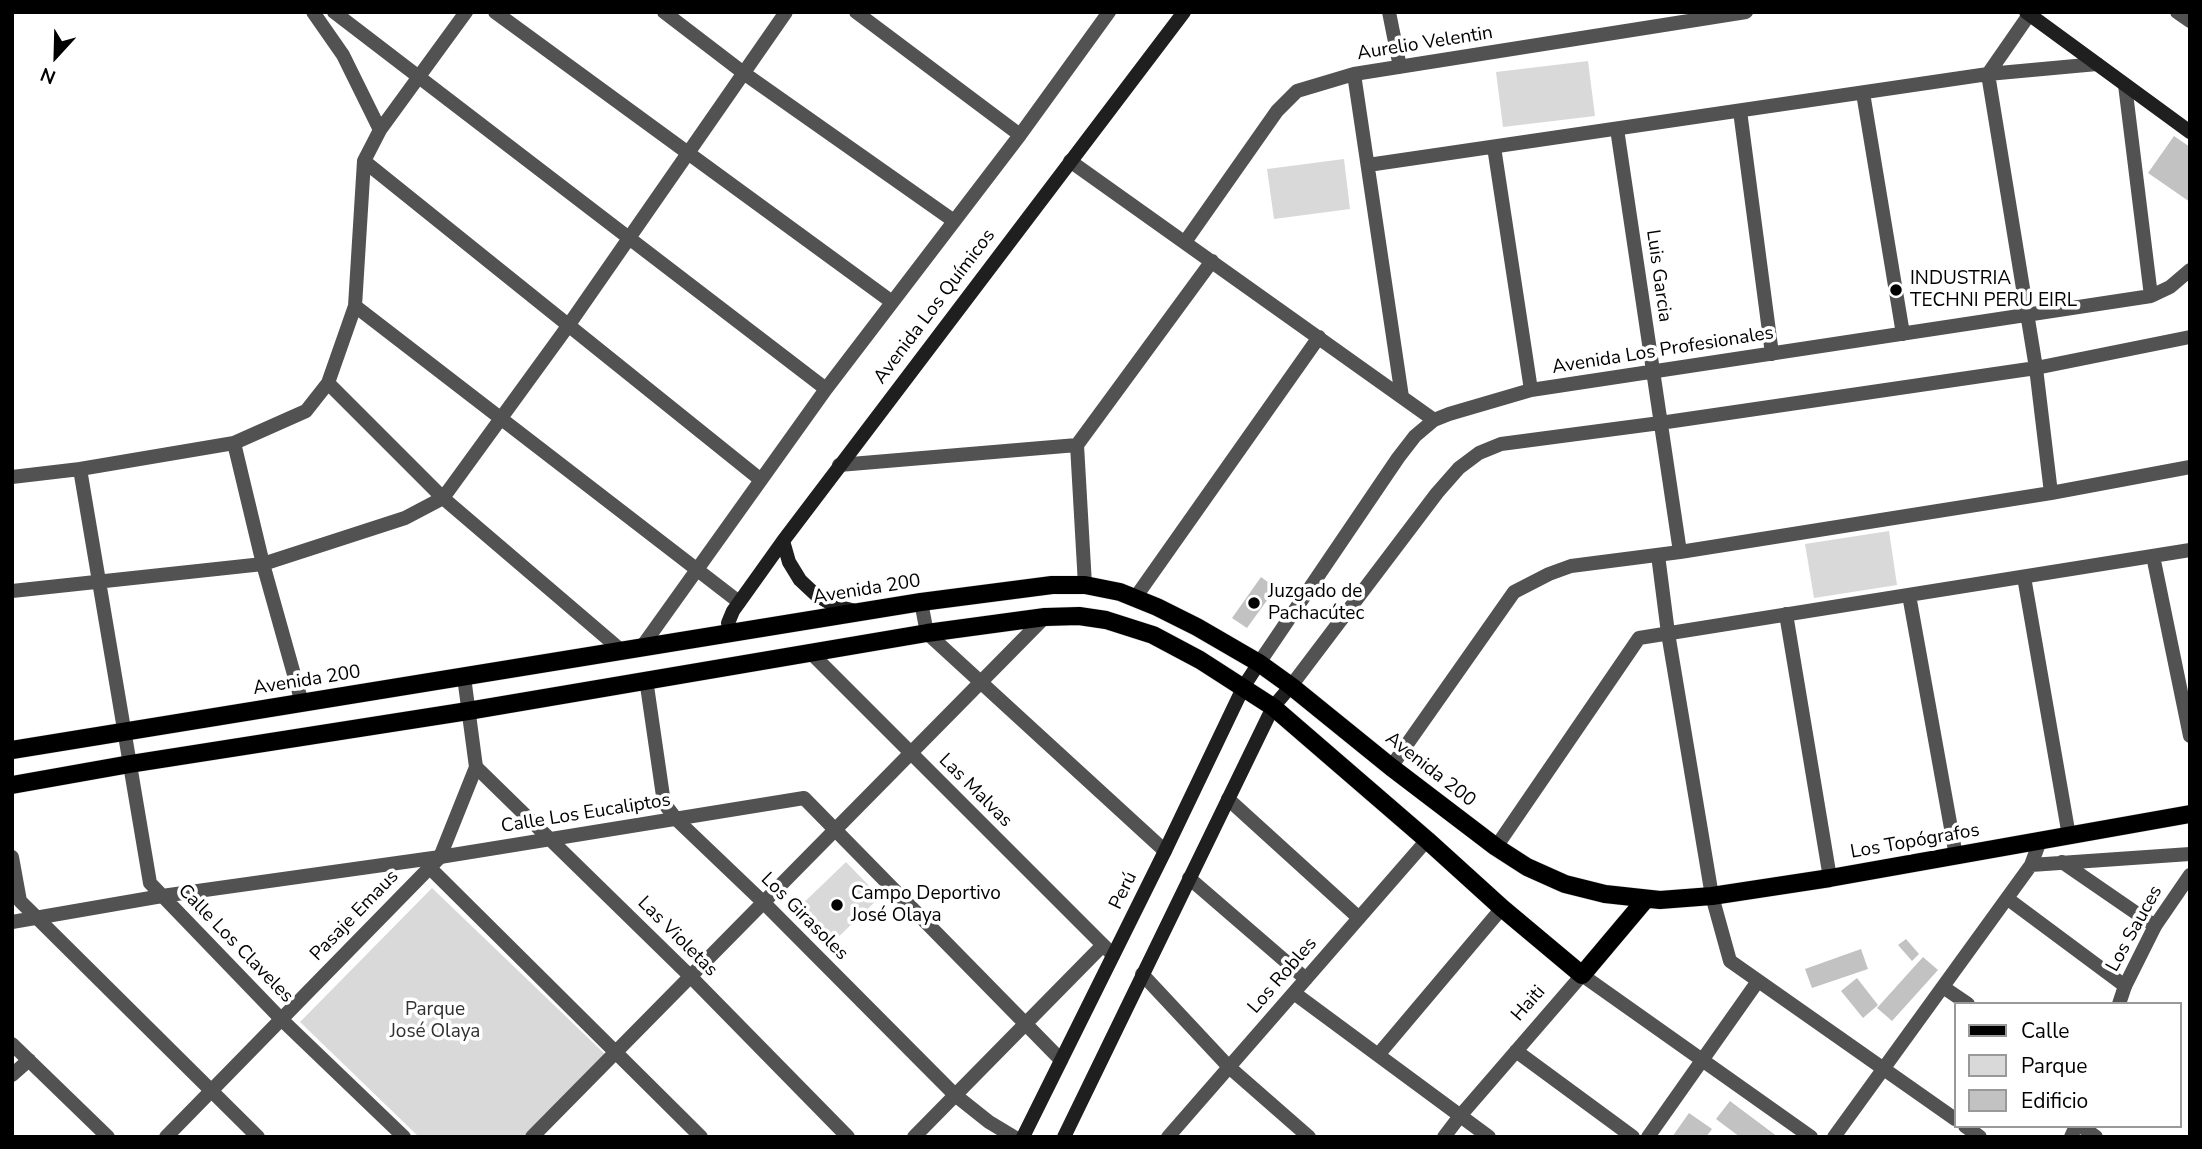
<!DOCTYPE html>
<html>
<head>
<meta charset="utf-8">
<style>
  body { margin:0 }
  #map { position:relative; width:2202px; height:1149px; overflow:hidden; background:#fff; font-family:"Nunito Sans",sans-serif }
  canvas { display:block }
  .frame { position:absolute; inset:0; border:14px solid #000; pointer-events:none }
  .legend { position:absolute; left:1954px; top:1002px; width:228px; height:126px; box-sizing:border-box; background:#fff; border:2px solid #999; margin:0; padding:9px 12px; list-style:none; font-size:21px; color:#000 }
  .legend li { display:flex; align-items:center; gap:14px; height:35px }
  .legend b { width:35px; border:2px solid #999 }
  .north { position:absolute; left:21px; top:21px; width:70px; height:70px; -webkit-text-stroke:5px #fff; paint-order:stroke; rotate:202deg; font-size:19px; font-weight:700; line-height:28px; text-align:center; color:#000 }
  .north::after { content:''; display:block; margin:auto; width:24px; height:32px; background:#000; clip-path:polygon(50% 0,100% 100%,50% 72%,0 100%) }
</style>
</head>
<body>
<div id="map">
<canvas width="2202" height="1149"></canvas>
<div class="frame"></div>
<ul class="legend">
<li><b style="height:9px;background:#000"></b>Calle</li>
<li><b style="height:19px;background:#d9d9d9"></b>Parque</li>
<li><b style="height:19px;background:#c2c2c2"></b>Edificio</li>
</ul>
<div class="north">N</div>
</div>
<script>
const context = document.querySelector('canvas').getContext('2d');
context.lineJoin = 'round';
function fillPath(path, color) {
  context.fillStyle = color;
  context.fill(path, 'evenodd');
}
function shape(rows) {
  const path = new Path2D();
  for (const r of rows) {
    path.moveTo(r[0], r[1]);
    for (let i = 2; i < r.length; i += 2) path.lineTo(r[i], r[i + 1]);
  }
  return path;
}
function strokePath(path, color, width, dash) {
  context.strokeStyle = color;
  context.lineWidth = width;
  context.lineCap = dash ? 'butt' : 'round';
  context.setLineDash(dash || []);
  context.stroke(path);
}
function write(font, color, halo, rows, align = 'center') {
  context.font = font + ' "Nunito Sans",sans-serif';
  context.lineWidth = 7;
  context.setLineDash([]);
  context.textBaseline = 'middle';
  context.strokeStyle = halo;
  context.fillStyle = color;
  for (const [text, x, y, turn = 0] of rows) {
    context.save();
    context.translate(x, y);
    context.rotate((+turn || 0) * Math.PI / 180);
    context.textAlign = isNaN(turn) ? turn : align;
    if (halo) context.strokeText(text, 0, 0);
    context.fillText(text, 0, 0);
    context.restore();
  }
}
const green = shape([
  [1588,61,1595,116,1503,127,1496,72],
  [1344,159,1350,209,1274,219,1267,169],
  [1889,531,1897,585,1814,598,1805,544],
  [846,862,880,897,828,947,794,912],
  [432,888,605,1054,524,1137,419,1137,300,1022]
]);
const building = shape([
  [2174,136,2190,147,2190,202,2148,173],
  [1261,577,1276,588,1247,628,1232,618],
  [1906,939,1919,954,1912,961,1898,945],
  [1861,949,1868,969,1812,988,1805,969],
  [1923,957,1938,970,1892,1021,1877,1008],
  [1857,978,1878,1005,1863,1018,1841,991],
  [1730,1101,1778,1137,1740,1137,1716,1119],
  [1689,1113,1712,1129,1706,1137,1672,1137]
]);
const minor = shape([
  [313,12,343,55,380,130],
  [334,12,826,389],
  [495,12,892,302],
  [664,12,745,74,954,221],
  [856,12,1020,135],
  [1389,12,1400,67],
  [2031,12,1988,74,2036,368,2051,493],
  [2177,12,2190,21],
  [1354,74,1402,397],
  [2125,85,2151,296],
  [1863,93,1903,334],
  [1740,111,1772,354],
  [1617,129,1680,552],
  [1494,147,1531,390],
  [364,161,761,480],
  [1070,161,1434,420],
  [1368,165,1988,74,2097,64],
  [1185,242,1277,111,1297,91,1354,74,1746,12],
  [355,306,739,602],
  [328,383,443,498,622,651],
  [234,443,263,564,302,703],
  [839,465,1077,445],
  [80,469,150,883,281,1019,404,1137],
  [12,477,80,469,234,443,306,411,328,383,355,306,364,161,380,130,466,12],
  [1658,555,1668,633,1712,896,1730,961,1955,1119],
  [2153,556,2190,736],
  [2024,577,2069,836],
  [1085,585,1077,445,1212,261],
  [12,591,263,564,405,518,443,498,568,326,786,12],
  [1909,595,1956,856],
  [1135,598,1319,337],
  [921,602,927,633,1165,851],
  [1786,614,1830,878],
  [641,648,826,389,1020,135,1109,12],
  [811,653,1113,955],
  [1259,663,1398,458,1415,436,1434,420,1449,414,1531,390,2151,296,2170,287,2190,270],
  [646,679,664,803,676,819,764,903,955,1095,989,1122,1014,1137],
  [1291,686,1437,493,1459,468,1479,453,1501,444,1660,423,2036,368,2190,337],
  [476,767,691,977,848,1137],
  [1391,767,1514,592,1549,574,1571,566,1680,552,2051,493,2190,467],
  [1228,799,1359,918],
  [1496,847,1639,638,2190,550],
  [12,857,20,901,258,1137],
  [2062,862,2155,926],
  [2031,865,2190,854],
  [430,868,701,1137],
  [1189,878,1306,979],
  [2008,899,2125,986],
  [12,922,162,896,440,857,804,798,1061,1060],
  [1142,974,1229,1067,1309,1137],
  [1943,987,1968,1004],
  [1294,993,1489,1137],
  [12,1044,108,1137],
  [1516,1051,1633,1137],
  [1378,1055,1502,908],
  [12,1075,29,1060],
  [1965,1126,1980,1137],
  [2081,1126,2096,1137],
  [532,1137,1045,617],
  [914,1137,1103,945],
  [1168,1137,1427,840],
  [1444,1137,1460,1116,1582,975,1811,1137],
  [1648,1137,1758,981],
  [1834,1137,2031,865,2040,841]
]);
const tertiary = shape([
  [2119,1004,2125,986,2155,926,2190,875],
  [166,1137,440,857,476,767,464,677],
  [2071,1137,2076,1126]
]);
const secondary = shape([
  [2026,12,2190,132],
  [783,541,789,562,800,580,816,595,835,606,856,611],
  [731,632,728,623,733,611,783,541,1184,12],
  [1023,1137,1165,851,1244,686,1259,663],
  [1064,1137,1273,707,1291,686]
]);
const primary = shape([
  [12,750,921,602,1052,585,1085,585,1120,592,1157,607,1197,627,1259,663,1291,686,1391,767,1496,847,1527,867,1565,884,1605,894,1660,900,1712,896,1830,878,2190,814],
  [12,785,130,764,468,711,927,633,1045,617,1079,616,1106,620,1153,635,1200,660,1273,707,1427,840,1502,908,1582,975,1646,899]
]);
const markers = [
  [1896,290,7,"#000"],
  [1254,603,7,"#000"],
  [837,905,7,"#000"]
];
const streetNames = [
  ["Aurelio Velentin",1425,44,-9],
  ["Luis Garcia",1658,276,82],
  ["Avenida Los Químicos",935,307,-53],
  ["Avenida Los Profesionales",1663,351,-9],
  ["Avenida 200",867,590,-9],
  ["Avenida 200",307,681,-9],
  ["Avenida 200",1430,770,38],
  ["Las Malvas",975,791,45],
  ["Calle Los Eucaliptos",586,814,-9],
  ["Los Topógrafos",1915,842,-10],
  ["Perú",1124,891,-64],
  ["Pasaje Emaus",355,916,-46],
  ["Los Girasoles",804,917,45],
  ["Los Sauces",2135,929,-61],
  ["Las Violetas",677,937,45],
  ["Calle Los Claveles",235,944,46],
  ["Los Robles",1283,976,-49],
  ["Haiti",1529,1004,-49]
];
const poiNames = [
  ["INDUSTRIA",1910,279],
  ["TECHNI PERU EIRL",1910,301],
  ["Juzgado de",1268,592],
  ["Pachacútec",1268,614],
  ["Campo Deportivo",851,894],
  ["José Olaya",851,916]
];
const parkNames = [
  ["Parque",435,1010],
  ["José Olaya",435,1032]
];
fillPath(green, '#d9d9d9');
fillPath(building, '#c2c2c2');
strokePath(primary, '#dbdbdb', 19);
strokePath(minor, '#525252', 14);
strokePath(tertiary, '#525252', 14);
strokePath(secondary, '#1f1f1f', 14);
strokePath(primary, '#000', 18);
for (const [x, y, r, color] of markers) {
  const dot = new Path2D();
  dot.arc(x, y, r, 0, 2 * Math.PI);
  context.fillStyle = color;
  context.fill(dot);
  strokePath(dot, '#fff', 2.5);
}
write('19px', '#000', '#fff', streetNames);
write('19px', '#000', '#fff', poiNames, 'left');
write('19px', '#303030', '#fff', parkNames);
</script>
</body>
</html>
